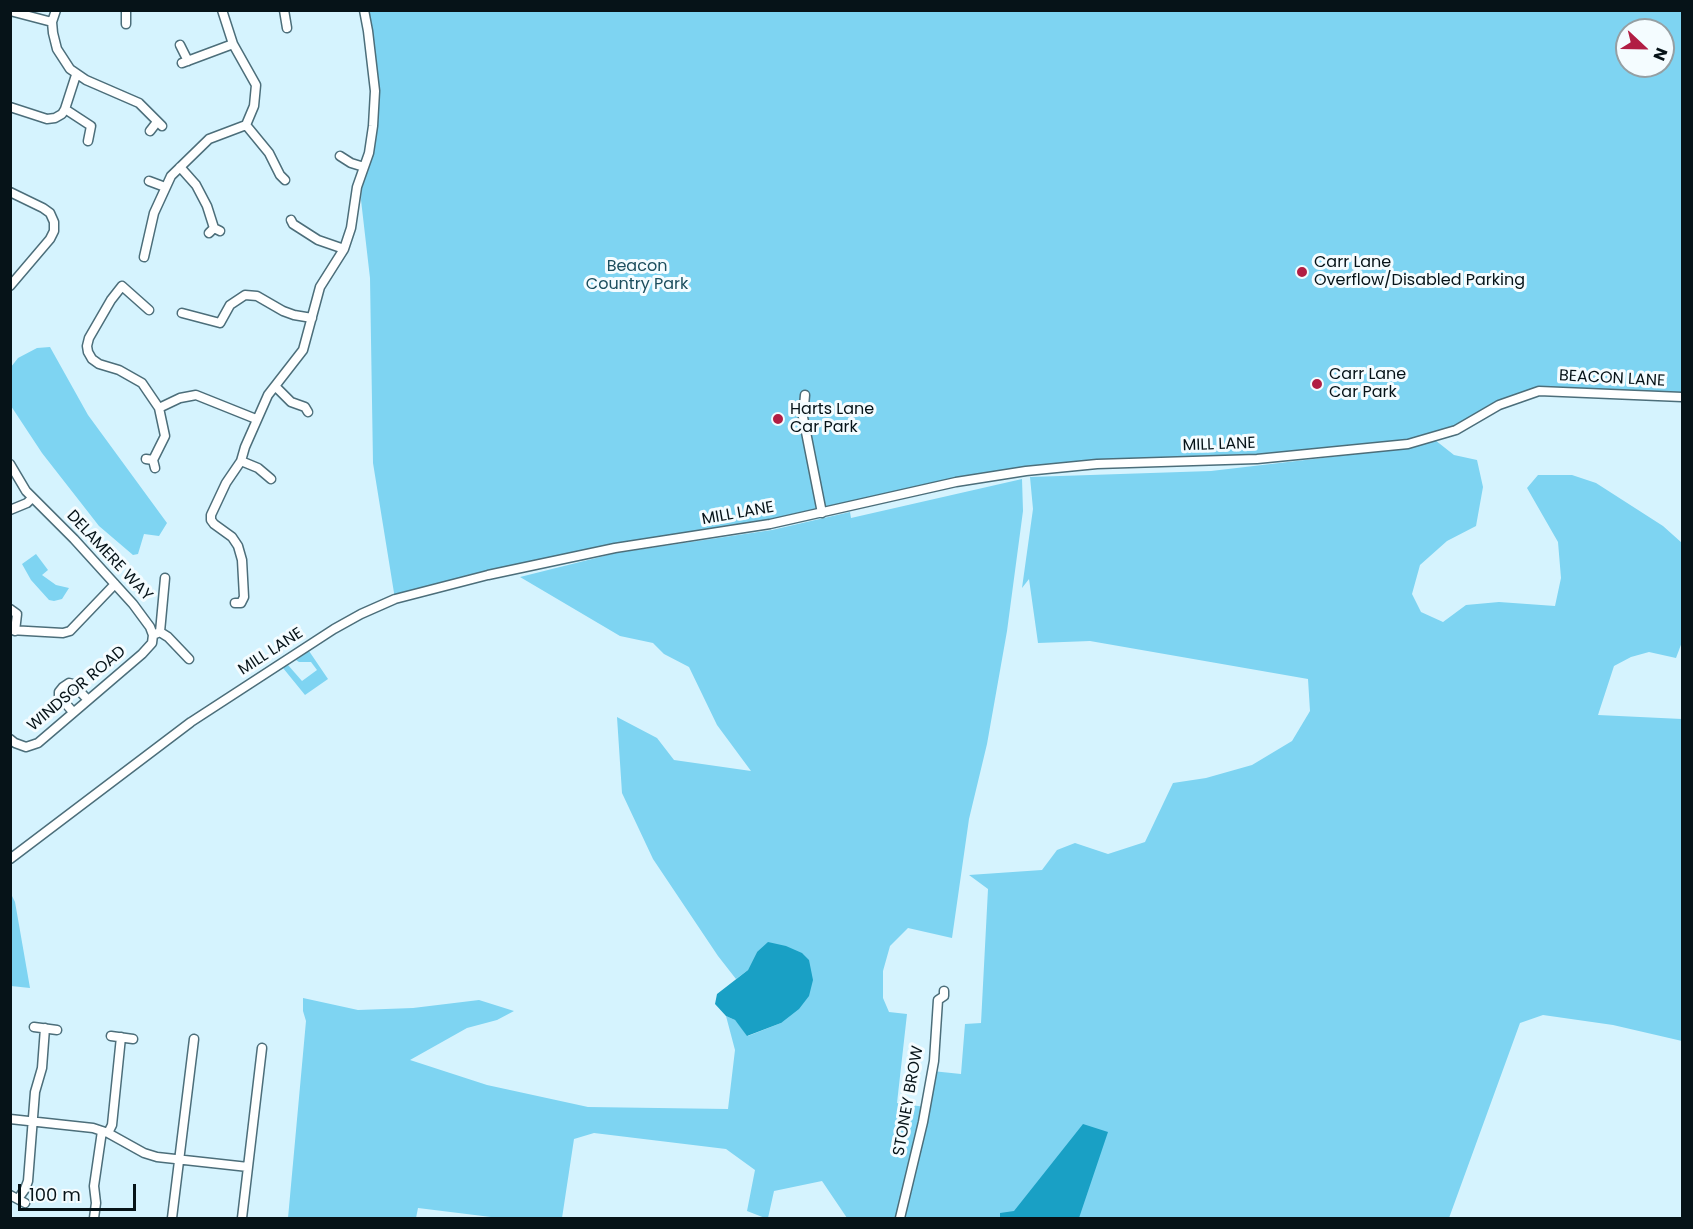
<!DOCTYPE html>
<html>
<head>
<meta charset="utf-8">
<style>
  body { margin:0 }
  #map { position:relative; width:1693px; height:1229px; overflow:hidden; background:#d5f3fe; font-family:Poppins,sans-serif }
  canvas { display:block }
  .frame { position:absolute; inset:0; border:12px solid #061318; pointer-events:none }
  .north { position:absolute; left:1615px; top:18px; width:60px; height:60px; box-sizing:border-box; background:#f4fcff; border:2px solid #959fa3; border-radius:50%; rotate:112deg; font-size:16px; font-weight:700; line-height:24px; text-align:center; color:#061318 }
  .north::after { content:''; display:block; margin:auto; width:21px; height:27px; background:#b11e44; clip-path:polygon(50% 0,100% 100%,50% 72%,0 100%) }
  .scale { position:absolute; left:18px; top:1184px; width:118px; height:27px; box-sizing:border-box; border:3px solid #061318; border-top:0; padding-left:8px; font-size:18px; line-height:21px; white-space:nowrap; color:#061318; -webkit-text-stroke:4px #f4fcff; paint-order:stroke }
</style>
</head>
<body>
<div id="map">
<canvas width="1693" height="1229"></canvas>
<div class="frame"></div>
<div class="north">N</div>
<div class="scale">100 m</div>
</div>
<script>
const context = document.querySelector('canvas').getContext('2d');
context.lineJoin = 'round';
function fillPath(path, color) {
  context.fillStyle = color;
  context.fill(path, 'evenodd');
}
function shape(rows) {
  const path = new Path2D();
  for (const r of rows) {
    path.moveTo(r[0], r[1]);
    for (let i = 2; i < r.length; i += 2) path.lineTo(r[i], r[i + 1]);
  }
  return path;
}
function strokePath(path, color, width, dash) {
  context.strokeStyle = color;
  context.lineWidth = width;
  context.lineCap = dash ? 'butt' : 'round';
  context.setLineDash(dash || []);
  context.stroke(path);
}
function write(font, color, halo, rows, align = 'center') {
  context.font = font + ' Poppins,sans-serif';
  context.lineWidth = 6;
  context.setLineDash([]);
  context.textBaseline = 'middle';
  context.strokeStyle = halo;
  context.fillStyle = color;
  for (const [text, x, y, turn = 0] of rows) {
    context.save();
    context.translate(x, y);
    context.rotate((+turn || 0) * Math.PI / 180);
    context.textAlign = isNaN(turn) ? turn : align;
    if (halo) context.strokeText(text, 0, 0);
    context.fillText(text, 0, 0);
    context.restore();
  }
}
const green = shape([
  [364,11,1682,11,1682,397,1539,391,1440,435,1408,444,1257,459,1026,471,770,524,615,548,395,599,373,463,370,278,361,200,362,174,375,91],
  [1627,30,1663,30,1663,66,1627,66],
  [50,347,88,415,167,523,159,536,144,534,138,554,133,555,99,526,42,453,11,406,11,367,18,358,37,348],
  [1435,440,1454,455,1477,460,1483,487,1476,526,1447,541,1420,565,1412,594,1421,612,1443,622,1466,605,1499,602,1555,606,1561,578,1558,542,1527,488,1538,475,1572,475,1596,483,1663,526,1682,543,1682,642,1676,658,1649,652,1631,657,1614,666,1598,715,1682,719,1682,1041,1613,1025,1543,1015,1520,1023,1449,1218,847,1218,822,1181,774,1191,768,1218,765,1218,747,1211,755,1170,726,1149,594,1133,574,1139,562,1218,499,1218,418,1208,416,1218,288,1218,306,1021,303,1011,303,998,358,1010,413,1008,479,1000,514,1011,497,1020,467,1028,410,1060,487,1085,588,1107,728,1109,735,1050,726,1016,735,1020,748,1036,781,1023,757,952,748,970,736,979,718,956,653,859,622,793,617,717,657,738,674,760,751,771,717,725,689,667,664,654,653,643,620,636,520,577,616,553,772,530,850,512,851,518,1022,479,1023,511,1007,631,987,744,969,819,952,938,908,928,890,946,883,971,883,998,889,1012,907,1014,897,1103,925,1107,932,1071,961,1074,965,1024,981,1023,988,889,969,875,1042,870,1057,850,1075,843,1108,854,1145,842,1173,783,1206,778,1252,765,1292,741,1310,711,1308,679,1090,641,1038,643,1029,579,1022,588,1033,509,1030,477,1211,471,1408,448],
  [36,554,48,570,42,575,56,585,69,588,62,599,54,601,49,600,31,580,22,564],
  [309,651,328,679,305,695,283,668,288,665,302,681,317,670,311,662,299,662,296,660],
  [11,894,15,902,30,988,11,986]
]);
const water = shape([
  [768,942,786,946,802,953,809,960,813,980,809,996,799,1009,781,1023,747,1036,735,1020,726,1016,715,1004,717,994,748,970,757,952],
  [1083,1124,1108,1132,1079,1218,1000,1218,1000,1213,1014,1211]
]);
const minor = shape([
  [56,10,52,22,53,33,57,49,70,69,86,80,139,103,162,126],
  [284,10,287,28],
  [10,11,52,22],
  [126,24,126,10],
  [180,45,188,61],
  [182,63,233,44],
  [10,107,47,119,55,118,62,114,65,109,76,75],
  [65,109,91,126,88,141],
  [246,125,269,153,280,175,285,180],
  [150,131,157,122],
  [340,156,351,163,364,167],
  [180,167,196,185,207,206,214,228],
  [149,181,165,187],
  [10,192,43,208,50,213,54,222,54,231,50,239,10,286],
  [291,220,293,224,318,240,344,249],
  [209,233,214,228,220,231],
  [144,257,154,213,171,176,209,139,246,125,254,106,256,85,233,44,222,10],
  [149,310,122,286,111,300,89,338,87,346,88,352,92,359,99,364,119,370,142,383,159,408],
  [182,313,220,323,230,305,245,295,257,296,283,311,294,315,312,318],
  [275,386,291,402,305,407,308,412],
  [805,395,803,417,822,513],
  [146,459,153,460,155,468],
  [153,460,165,436,159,408,180,398,196,395,256,419],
  [241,461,258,468,271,479],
  [10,464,26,491,74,539,133,604,150,627,153,635,160,632,168,637,189,659],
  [10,510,27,503,32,498],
  [235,603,241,603,244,597,242,560,238,546,232,537,214,524,211,520,211,515,226,483,241,461,245,447,268,395,303,350,320,287,344,249,351,228,357,187,369,153,373,126,375,91,368,31,364,10],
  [10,609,17,614,15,631],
  [10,630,63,633,70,631,115,584],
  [160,632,165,578],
  [73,712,59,696,59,692,63,687,69,683,73,684,88,700],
  [10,739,15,743,26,747,38,743,142,654,152,643,153,635],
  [10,859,191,722,334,629,361,614,395,599,488,575,615,548,770,524,956,482,1026,471,1097,464,1257,459,1408,444,1456,430,1499,405,1539,391,1682,397],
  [34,1027,57,1030],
  [111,1036,133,1039],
  [10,1119,93,1128,108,1133,144,1153,157,1157,248,1167],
  [108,1133,112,1125,121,1037],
  [10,1195,25,1203],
  [18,1199,25,1189,28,1181,35,1092,42,1068,45,1028],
  [94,1218,96,1203,94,1186,102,1131],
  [172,1218,194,1039],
  [242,1218,262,1048],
  [900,1218,923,1122,934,1061,938,1000,944,996,944,991]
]);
const markers = [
  [1302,272,6,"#b11e44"],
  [1317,384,6,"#b11e44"],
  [778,419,6,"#b11e44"]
];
const poiNames = [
  ["Carr Lane",1314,263],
  ["Overflow/Disabled Parking",1314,281],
  ["Carr Lane",1329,375],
  ["Car Park",1329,393],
  ["Harts Lane",790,410],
  ["Car Park",790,428]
];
const parkNames = [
  ["Beacon",637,267],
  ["Country Park",637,285]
];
const streetNames = [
  ["BEACON LANE",1612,379,3],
  ["MILL LANE",1219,445,-2],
  ["MILL LANE",738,514,-10],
  ["DELAMERE WAY",109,556,47],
  ["MILL LANE",271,652,-33],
  ["WINDSOR ROAD",77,689,-40],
  ["STONEY BROW",909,1101,-80]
];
fillPath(green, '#7ed4f2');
fillPath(water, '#19a0c5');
strokePath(minor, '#4c6e7a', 11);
strokePath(minor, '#fff', 8);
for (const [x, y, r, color] of markers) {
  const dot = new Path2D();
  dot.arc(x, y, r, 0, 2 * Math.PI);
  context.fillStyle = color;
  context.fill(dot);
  strokePath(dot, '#f4fcff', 2);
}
write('16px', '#061318', '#f4fcff', poiNames, 'left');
write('16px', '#1c4e5e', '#f4fcff', parkNames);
write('16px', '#061318', '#f4fcff', streetNames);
</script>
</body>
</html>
